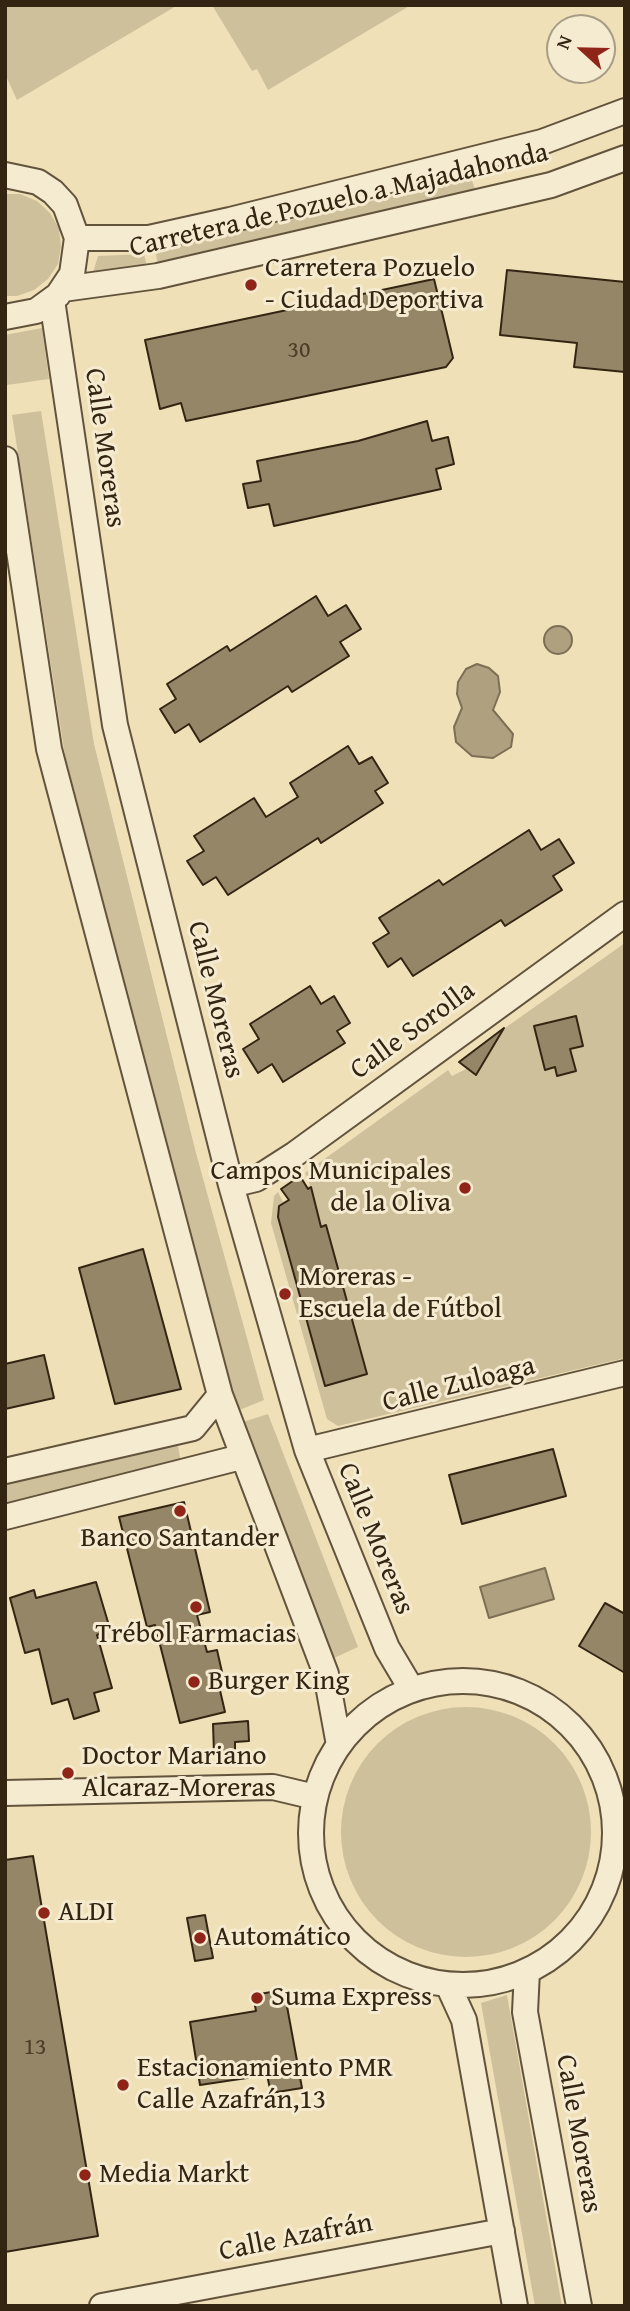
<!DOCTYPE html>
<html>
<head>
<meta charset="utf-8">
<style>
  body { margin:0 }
  #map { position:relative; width:630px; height:2311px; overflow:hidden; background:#efe0b8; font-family:"Gentium Book Plus",serif }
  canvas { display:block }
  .frame { position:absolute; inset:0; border:7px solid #332512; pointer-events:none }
  .north { position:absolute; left:546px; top:14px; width:70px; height:70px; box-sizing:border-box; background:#f5ebd1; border:2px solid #a79c85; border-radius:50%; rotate:292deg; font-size:19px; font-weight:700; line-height:28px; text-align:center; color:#332512 }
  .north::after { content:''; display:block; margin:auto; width:24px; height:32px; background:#8f2418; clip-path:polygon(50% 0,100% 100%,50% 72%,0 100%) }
</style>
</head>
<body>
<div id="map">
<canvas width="630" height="2311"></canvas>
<div class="frame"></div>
<div class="north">N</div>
</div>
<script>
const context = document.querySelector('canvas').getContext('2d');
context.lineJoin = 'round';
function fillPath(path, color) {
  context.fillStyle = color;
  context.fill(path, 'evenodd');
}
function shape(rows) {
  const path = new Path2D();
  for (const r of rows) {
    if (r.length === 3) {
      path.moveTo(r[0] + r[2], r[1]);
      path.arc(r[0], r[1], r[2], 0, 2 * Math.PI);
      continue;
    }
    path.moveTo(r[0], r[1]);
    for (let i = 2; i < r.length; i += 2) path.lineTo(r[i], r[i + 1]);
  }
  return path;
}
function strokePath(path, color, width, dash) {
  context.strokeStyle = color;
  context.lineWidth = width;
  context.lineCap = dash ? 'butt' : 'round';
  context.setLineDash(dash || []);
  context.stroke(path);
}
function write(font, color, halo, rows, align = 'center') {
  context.font = font + ' "Gentium Book Plus",serif';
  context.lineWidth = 6;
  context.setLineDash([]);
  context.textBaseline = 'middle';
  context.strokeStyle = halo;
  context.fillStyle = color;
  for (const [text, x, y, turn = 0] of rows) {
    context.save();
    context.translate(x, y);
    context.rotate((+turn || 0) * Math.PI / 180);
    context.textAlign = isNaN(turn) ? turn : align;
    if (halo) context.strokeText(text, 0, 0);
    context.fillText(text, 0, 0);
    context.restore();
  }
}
const green = shape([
  [5,5,178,5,17,100,5,74],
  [212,5,411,5,268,90,257,69,252,71],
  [471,178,477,194,158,264,155,251],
  [5,194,20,194,37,201,50,213,59,228,61,246,58,264,48,279,34,290,17,296,5,296],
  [144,254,147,267,91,279,98,256],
  [42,328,49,379,7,385,5,335],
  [41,411,94,744,196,1153,264,1400,237,1411,65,756,12,415],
  [625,943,625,1358,338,1426,327,1419,271,1223,274,1196,278,1192,283,1202,310,1185,305,1173,448,1070,452,1076,472,1066,471,1071,476,1075,492,1050,488,1040],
  [268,1414,358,1647,334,1658,243,1422],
  [177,1440,181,1463,5,1507,5,1480],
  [466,1832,125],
  [507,1995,562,2306,535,2306,481,2003]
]);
const water = shape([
  [558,640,14],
  [477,664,489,668,498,676,500,692,493,710,513,734,511,747,493,758,472,756,456,742,454,727,462,708,457,694,458,682,466,669,477,664],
  [545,1568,554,1599,489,1618,480,1587,545,1568]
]);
const building = shape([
  [507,270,625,282,625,372,574,367,577,343,500,335,507,270],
  [434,279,453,358,446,367,186,421,181,403,160,409,145,340,434,279],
  [427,421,432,441,448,437,454,464,436,469,441,489,274,526,269,504,248,508,243,484,261,481,257,461,358,441,427,421],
  [316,596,328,616,346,605,361,629,340,642,349,656,292,692,288,686,200,742,189,724,175,733,160,709,176,699,167,684,227,646,230,651,316,596],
  [348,746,359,764,372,757,388,783,375,791,383,803,321,843,318,838,228,895,216,877,203,885,187,861,204,851,194,836,254,798,266,817,298,797,290,783,348,746],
  [529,830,541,850,559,839,574,863,553,876,562,890,505,926,501,920,413,976,401,958,388,967,373,943,389,933,379,918,439,880,443,885,529,830],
  [310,986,321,1004,334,996,350,1023,337,1031,345,1043,283,1082,272,1064,258,1073,243,1049,259,1039,250,1024,310,986],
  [576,1016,583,1046,570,1049,576,1071,557,1076,555,1067,545,1070,534,1026,576,1016],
  [504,1028,476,1075,459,1062,504,1028],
  [300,1176,308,1189,311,1187,321,1227,326,1225,367,1374,325,1386,278,1217,279,1206,289,1200,281,1189,300,1176],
  [143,1249,181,1389,115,1404,79,1268,143,1249],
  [44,1355,54,1398,5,1409,5,1364,44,1355],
  [553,1449,566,1496,462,1524,449,1475,553,1449],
  [184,1502,210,1612,197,1615,207,1652,217,1650,222,1672,216,1673,225,1712,180,1723,155,1625,147,1627,119,1517,184,1502],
  [96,1582,110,1629,97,1635,112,1688,94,1693,99,1711,74,1719,68,1699,52,1704,39,1649,25,1653,10,1598,34,1590,36,1598,96,1582],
  [605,1603,625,1614,625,1673,579,1646,605,1603],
  [248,1721,249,1741,235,1742,235,1752,214,1754,213,1724,248,1721],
  [33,1856,98,2236,5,2252,5,1860,33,1856],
  [205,1915,213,1958,195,1961,187,1918,205,1915],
  [284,1990,302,2088,271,2093,267,2075,200,2085,190,2022,256,2011,253,1995,284,1990]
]);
const minor = shape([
  [5,175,38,182,53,192,65,205,77,238,72,274,58,295,36,311,5,317],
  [77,238,149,238,230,220,542,142,625,111],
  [63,289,158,276,551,185,625,158],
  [52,300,115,725,231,1185,307,1450,387,1648,412,1690],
  [5,459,49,749,220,1395,326,1674,339,1745],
  [231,1185,256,1179,295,1154,625,914],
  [307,1450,625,1373],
  [5,1471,193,1428,220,1395],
  [5,1517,241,1457],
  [463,1833,152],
  [5,1793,273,1787,315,1797],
  [527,1971,525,2012,579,2306],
  [448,1985,464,2020,515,2306],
  [102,2306,502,2231]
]);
const markers = [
  [251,285,7,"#8f2418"],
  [465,1188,7,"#8f2418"],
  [285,1294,7,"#8f2418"],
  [180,1511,7,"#8f2418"],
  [196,1607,7,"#8f2418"],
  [194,1682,7,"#8f2418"],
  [68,1773,7,"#8f2418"],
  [44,1913,7,"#8f2418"],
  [200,1938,7,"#8f2418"],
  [257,1998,7,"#8f2418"],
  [123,2085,7,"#8f2418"],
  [85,2175,7,"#8f2418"]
];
const numberNames = [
  ["30",299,351],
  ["13",35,2048]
];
const streetNames = [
  ["Carretera de Pozuelo a Majadahonda",339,201,-13],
  ["Calle Moreras",104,448,82],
  ["Calle Moreras",215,1000,76],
  ["Calle Sorolla",413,1031,-36],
  ["Calle Zuloaga",459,1385,-14],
  ["Calle Moreras",375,1539,68],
  ["Calle Moreras",578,2134,80],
  ["Calle Azafrán",296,2238,-11]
];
const poiNames = [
  ["Carretera Pozuelo",265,269],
  ["- Ciudad Deportiva",265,301],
  ["Campos Municipales",451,1172,"right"],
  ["de la Oliva",451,1204,"right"],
  ["Moreras -",299,1278],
  ["Escuela de Fútbol",299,1310],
  ["Banco Santander",180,1539,"center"],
  ["Trébol Farmacias",196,1635,"center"],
  ["Burger King",208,1682],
  ["Doctor Mariano",82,1757],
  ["Alcaraz-Moreras",82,1789],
  ["ALDI",58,1913],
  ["Automático",214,1938],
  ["Suma Express",271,1998],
  ["Estacionamiento PMR",137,2069],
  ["Calle Azafrán,13",137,2101],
  ["Media Markt",99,2175]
];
fillPath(green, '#cfc09c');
fillPath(water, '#afa080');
strokePath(water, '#7d6f54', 2);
fillPath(building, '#958668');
strokePath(building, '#332512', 2);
strokePath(minor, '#62543c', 28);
strokePath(minor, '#f5ebd1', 24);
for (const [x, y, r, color] of markers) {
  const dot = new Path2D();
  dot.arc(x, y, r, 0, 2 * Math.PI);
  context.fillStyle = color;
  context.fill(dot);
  strokePath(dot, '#f5ebd1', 2.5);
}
write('24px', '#4c3d28', null, numberNames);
write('28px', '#332512', '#f5ebd1', streetNames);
write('28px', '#332512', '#f5ebd1', poiNames, 'left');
</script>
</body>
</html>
